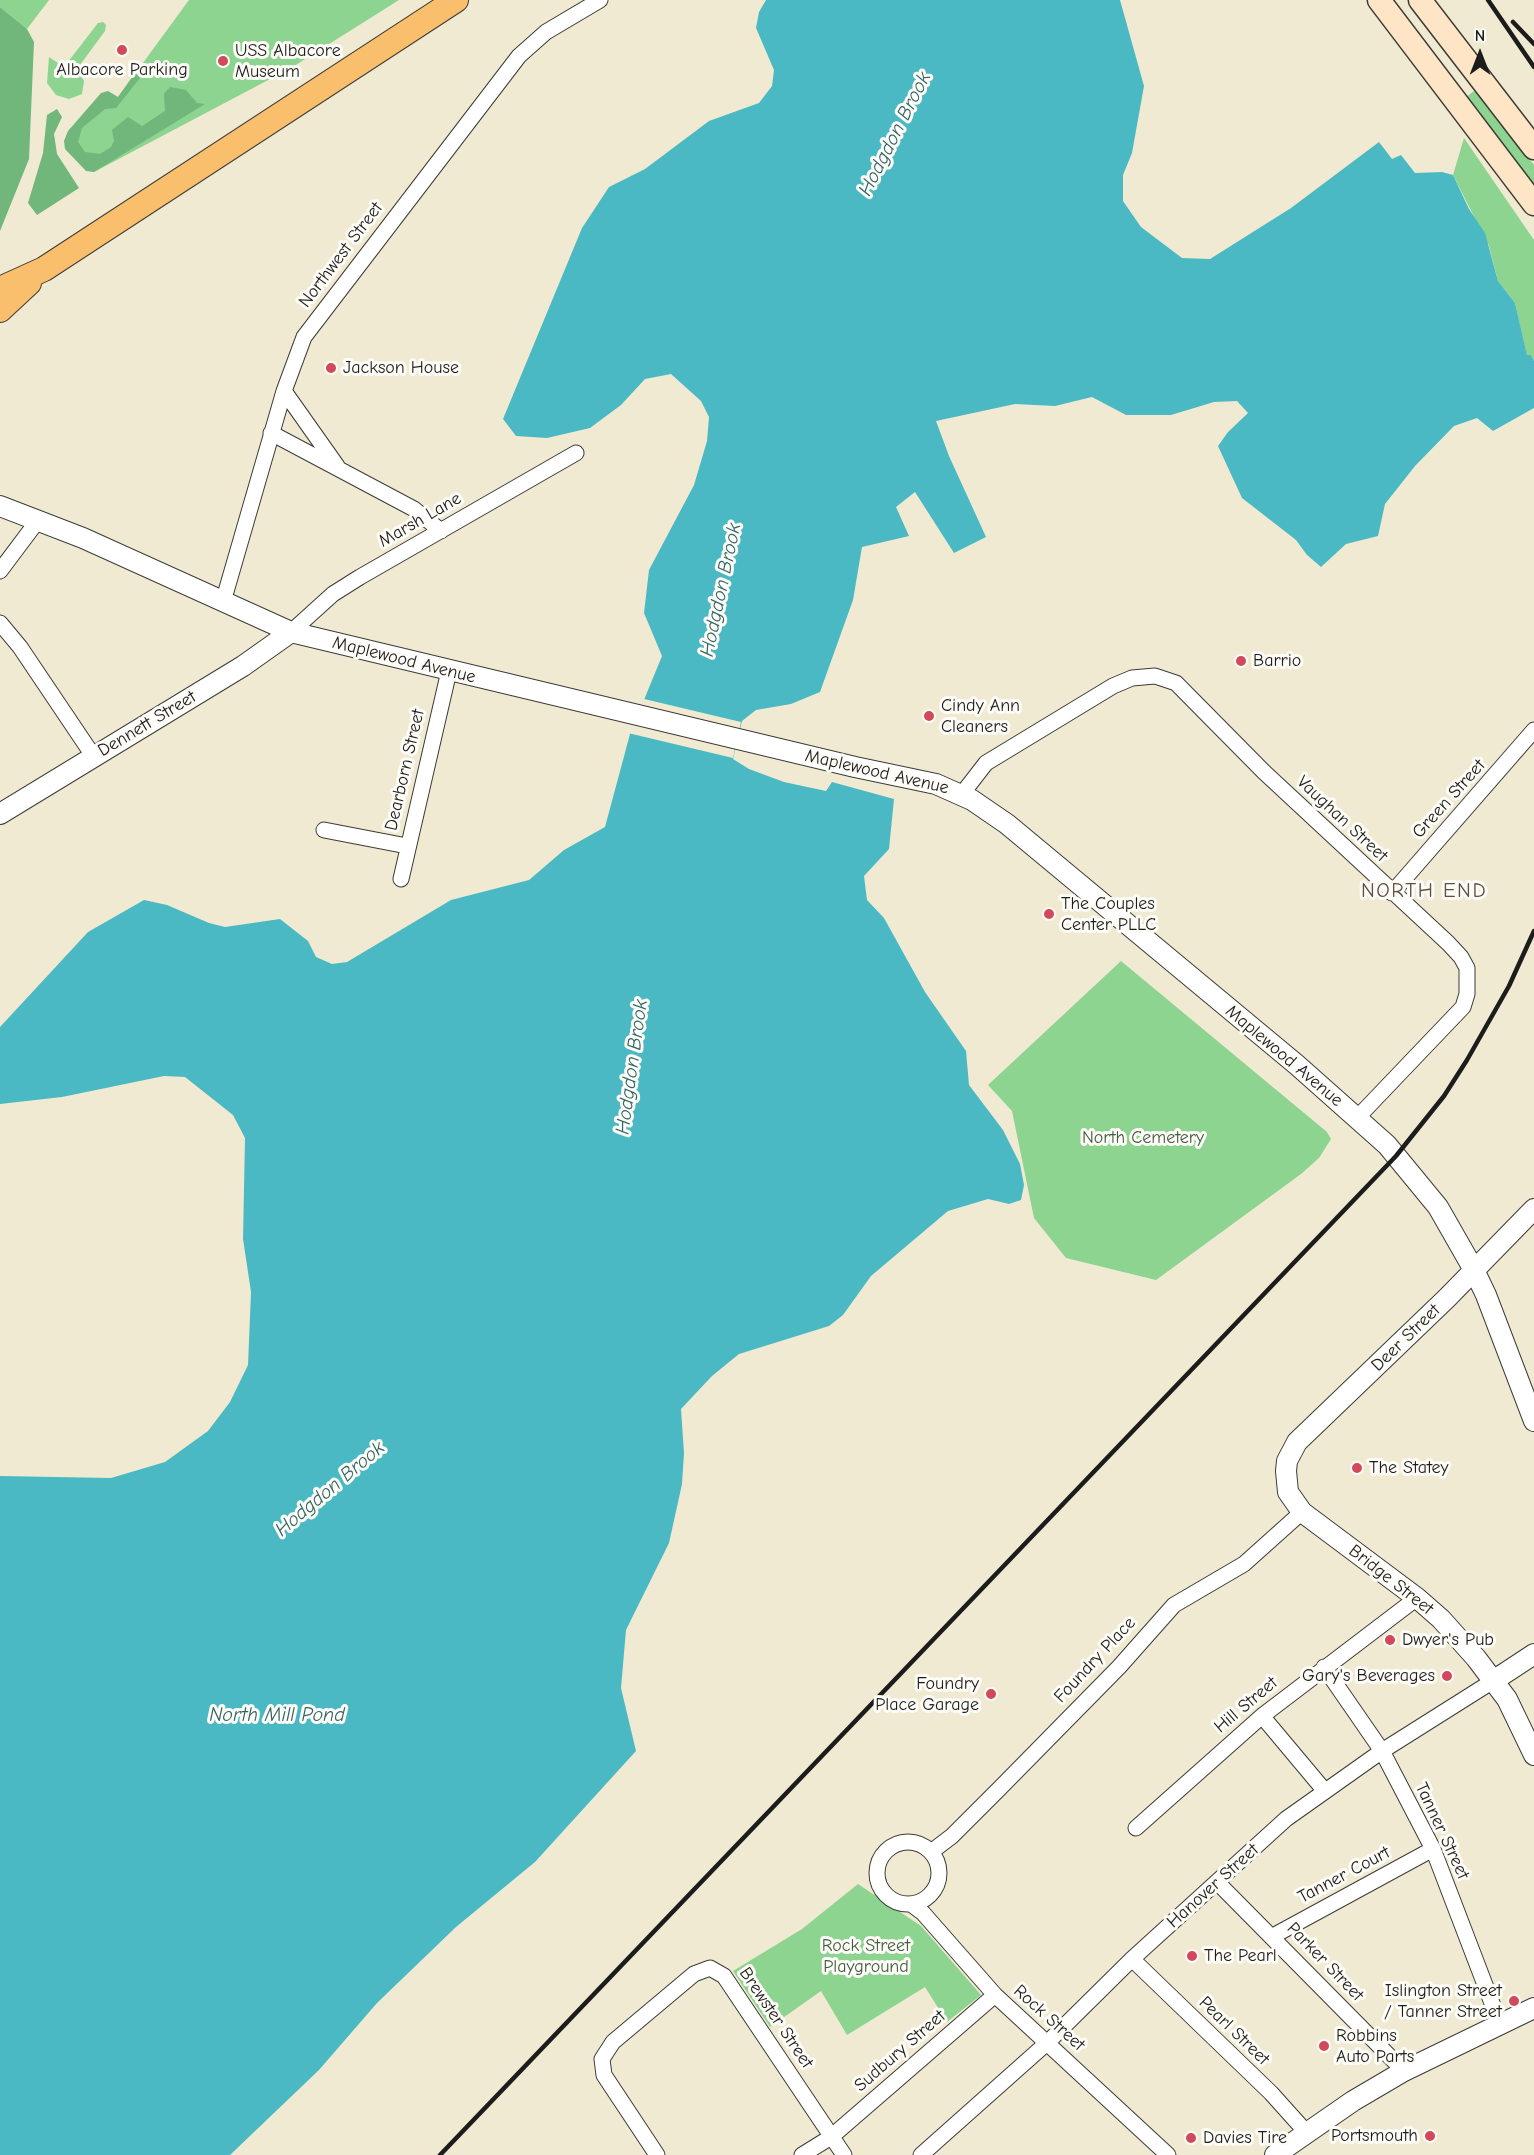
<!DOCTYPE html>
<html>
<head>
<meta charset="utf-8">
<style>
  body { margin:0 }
  #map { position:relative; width:1534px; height:2155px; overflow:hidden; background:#f1ead2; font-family:"Comic Neue",sans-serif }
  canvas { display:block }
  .north { position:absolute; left:1450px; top:24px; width:60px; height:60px; -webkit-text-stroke:4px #fdfcf7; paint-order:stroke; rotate:0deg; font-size:16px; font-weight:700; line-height:24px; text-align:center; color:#1c1c1c }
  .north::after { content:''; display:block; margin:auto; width:21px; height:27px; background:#1c1c1c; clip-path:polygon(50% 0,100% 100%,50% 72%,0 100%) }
</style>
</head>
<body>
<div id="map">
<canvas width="1534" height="2155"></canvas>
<div class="north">N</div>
</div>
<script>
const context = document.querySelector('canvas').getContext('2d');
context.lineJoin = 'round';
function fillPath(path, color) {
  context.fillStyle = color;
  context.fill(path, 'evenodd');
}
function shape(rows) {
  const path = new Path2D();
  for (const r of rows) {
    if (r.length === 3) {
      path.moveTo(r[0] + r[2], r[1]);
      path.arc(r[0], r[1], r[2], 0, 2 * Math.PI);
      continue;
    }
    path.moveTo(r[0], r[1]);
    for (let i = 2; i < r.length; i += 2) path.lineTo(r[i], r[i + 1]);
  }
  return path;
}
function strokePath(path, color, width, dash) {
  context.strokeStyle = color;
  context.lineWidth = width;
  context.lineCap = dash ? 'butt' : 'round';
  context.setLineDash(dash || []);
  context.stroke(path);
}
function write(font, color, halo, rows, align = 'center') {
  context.font = font + ' "Comic Neue",sans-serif';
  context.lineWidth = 6;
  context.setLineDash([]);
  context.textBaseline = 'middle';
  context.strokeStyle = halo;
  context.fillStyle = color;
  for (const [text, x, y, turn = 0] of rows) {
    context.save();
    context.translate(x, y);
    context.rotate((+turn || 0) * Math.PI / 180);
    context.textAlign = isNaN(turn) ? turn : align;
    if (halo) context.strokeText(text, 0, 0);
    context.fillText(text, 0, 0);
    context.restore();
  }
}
const green = shape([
  [0,0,49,0,27,29,0,7],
  [189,0,399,0,291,68,94,172,64,141,118,97],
  [103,22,106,25,105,31,77,69,84,81,82,94,69,99,56,95,47,83,49,57,64,67,98,23],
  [1474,91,1481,96,1534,165,1534,188,1466,97],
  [1464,138,1534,240,1534,361,1531,355,1527,356,1515,303,1498,281,1489,246,1453,175],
  [1121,961,1327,1132,1331,1139,1319,1158,1301,1174,1156,1280,1066,1258,1034,1218,1012,1111,988,1085],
  [858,1884,921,1926,981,1995,947,2022,925,1987,847,2035,821,1991,770,2027,733,1971,802,1929]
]);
const forest = shape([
  [0,7,27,29,34,42,29,159,0,231],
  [135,73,140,78,116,108,105,109,82,128,78,142,85,152,100,154,111,147,114,141,112,130,128,117,142,126,165,111,164,94,170,87,186,90,197,103,205,104,94,172,86,171,65,149,64,141,68,131,101,93,108,91,118,97],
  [57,109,62,117,54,134,57,154,79,188,37,215,28,203,43,153,47,115]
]);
const water = shape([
  [766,0,1120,0,1144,86,1132,153,1123,175,1123,201,1141,227,1182,258,1210,259,1291,208,1379,142,1392,159,1401,155,1415,173,1442,172,1453,175,1469,209,1485,233,1498,281,1515,303,1527,355,1531,355,1534,361,1534,408,1493,431,1477,418,1454,426,1415,466,1385,504,1378,536,1346,544,1321,567,1307,555,1296,540,1242,498,1218,446,1228,432,1248,413,1237,401,1214,402,1171,415,1126,415,1092,397,1055,406,1015,404,936,421,949,456,986,537,954,553,915,492,896,507,909,536,862,547,853,600,820,692,791,704,756,710,742,721,733,759,749,769,784,782,826,791,832,782,894,799,889,849,864,876,867,900,884,918,925,992,966,1051,969,1085,1003,1130,1020,1164,1024,1185,1021,1200,1009,1204,988,1199,948,1211,871,1276,843,1315,829,1326,739,1354,712,1376,681,1409,684,1453,682,1484,669,1543,626,1630,621,1688,636,1751,535,1862,456,1927,377,2003,319,2070,230,2155,0,2155,0,1476,111,1478,165,1462,208,1431,230,1402,248,1365,251,1292,243,1239,245,1138,233,1115,185,1077,164,1076,62,1097,0,1104,0,1027,88,932,144,900,167,905,209,923,225,927,280,919,308,941,316,957,332,964,347,962,451,900,529,880,564,850,605,827,630,734,662,656,644,613,649,570,694,485,707,441,709,417,701,401,671,374,645,379,621,405,590,428,547,438,516,436,503,419,582,228,609,187,645,169,709,121,759,103,772,86,774,70,756,28,759,12]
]);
const pier = shape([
  [640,698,741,722,733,758,628,733]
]);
const minor = shape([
  [284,391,337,466],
  [271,433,414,509,441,531],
  [0,571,39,519],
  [223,602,284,391,304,337,519,56,546,32,600,0],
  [0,623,20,647,94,757],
  [291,632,333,594,360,577,576,453],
  [962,794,986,763,1113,686,1132,678,1155,676,1176,683,1264,772,1448,943,1461,957,1467,968,1467,994,1463,1007,1357,1118],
  [324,830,407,846],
  [401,879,449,671],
  [1392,893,1534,730],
  [1324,1667,1382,1751,1433,1849,1500,2024],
  [1262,1716,1324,1790],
  [1136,1828,1262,1716,1417,1598],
  [908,1873,31],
  [931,1852,952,1836,1001,1787,1119,1667,1174,1605,1244,1564,1302,1512],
  [1217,1882,1404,2071],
  [911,1904,923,1913,995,1995,1168,2155],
  [1273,1936,1433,1849],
  [1132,1959,1271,2093,1306,2132],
  [657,2155,604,2075,602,2059,613,2042,694,1974,710,1968,724,1976,844,2155],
  [802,2155,831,2137,995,1995],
  [921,2155,1048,2042,1132,1959,1286,1819,1382,1751,1493,1681]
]);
const tertiary = shape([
  [0,506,83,538,291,632,855,767,936,784,972,800,1007,824,1297,1065,1387,1145,1438,1207,1474,1270,1486,1295,1534,1421],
  [0,814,243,666,291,632],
  [1534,1209,1447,1298,1297,1442,1287,1461,1286,1471,1288,1492,1302,1512,1417,1598,1441,1619,1476,1658,1507,1699,1534,1755],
  [1493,1681,1534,1654],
  [1275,2155,1353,2101,1404,2071,1534,2008]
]);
const secondary = shape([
  [1379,0,1534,204],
  [1420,0,1534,148]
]);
const primary = shape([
  [0,289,44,269,456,0],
  [0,310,29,283]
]);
const rail = shape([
  [1488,0,1534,67],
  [1513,22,1534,44],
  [440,2155,1396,1156,1444,1096,1467,1060,1509,986,1534,931]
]);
const markers = [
  [122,50,6,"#d1495b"],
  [223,61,6,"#d1495b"],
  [331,368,6,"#d1495b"],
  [1241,661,6,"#d1495b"],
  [929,716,6,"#d1495b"],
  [1049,914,6,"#d1495b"],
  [1357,1468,6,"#d1495b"],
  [1390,1640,6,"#d1495b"],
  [1447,1676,6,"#d1495b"],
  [991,1694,6,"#d1495b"],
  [1192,1956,6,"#d1495b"],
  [1514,2001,6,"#d1495b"],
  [1324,2046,6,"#d1495b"],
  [1430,2136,6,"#d1495b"],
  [1191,2138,6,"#d1495b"]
];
const poiNames = [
  ["USS Albacore",235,51],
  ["Museum",235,72],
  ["Albacore Parking",122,70,"center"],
  ["Jackson House",343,368],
  ["Barrio",1253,661],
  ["Cindy Ann",941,706],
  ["Cleaners",941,727],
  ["The Couples",1061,904],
  ["Center PLLC",1061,925],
  ["The Statey",1369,1468],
  ["Dwyer's Pub",1402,1640],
  ["Gary's Beverages",1435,1676,"right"],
  ["Foundry",979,1684,"right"],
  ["Place Garage",979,1705,"right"],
  ["The Pearl",1204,1956],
  ["Islington Street",1502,1991,"right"],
  ["/ Tanner Street",1502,2012,"right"],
  ["Robbins",1336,2036],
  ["Auto Parts",1336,2057],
  ["Portsmouth",1418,2136,"right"],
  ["Davies Tire",1203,2138]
];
const streetNames = [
  ["Northwest Street",341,255,-53],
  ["Marsh Lane",420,520,-30],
  ["Maplewood Avenue",404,660,14],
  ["Dennett Street",147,724,-31],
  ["Dearborn Street",405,770,-77],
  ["Maplewood Avenue",877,772,13],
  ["Green Street",1449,799,-48],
  ["Vaughan Street",1342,819,43],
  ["Maplewood Avenue",1284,1056,40],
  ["Deer Street",1406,1338,-44],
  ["Bridge Street",1391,1580,38],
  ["Foundry Place",1095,1660,-47],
  ["Hill Street",1246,1705,-40],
  ["Tanner Street",1442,1831,65],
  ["Tanner Court",1344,1875,-28],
  ["Hanover Street",1213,1886,-42],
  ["Parker Street",1325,1962,46],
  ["Brewster Street",776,2018,56],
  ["Rock Street",1049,2018,42],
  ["Pearl Street",1234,2031,44],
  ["Sudbury Street",900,2051,-41]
];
const parkNames = [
  ["North Cemetery",1143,1138],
  ["Rock Street",866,1946],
  ["Playground",866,1967]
];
const waterNames = [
  ["Hodgdon Brook",895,134,-63],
  ["Hodgdon Brook",721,590,-78],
  ["Hodgdon Brook",632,1067,-82],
  ["Hodgdon Brook",330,1489,-40],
  ["North Mill Pond",277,1715]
];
const quarterNames = [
  ["NORTH END",1424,891]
];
fillPath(green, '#8cd48f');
fillPath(forest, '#71b67a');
fillPath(water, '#4ab9c3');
fillPath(pier, '#f1ead2');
strokePath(minor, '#3c3b37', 17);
strokePath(tertiary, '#3c3b37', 22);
strokePath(secondary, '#3c3b37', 25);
strokePath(primary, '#3c3b37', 26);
strokePath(minor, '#fff', 15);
strokePath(tertiary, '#fff', 20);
strokePath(secondary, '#fde5c5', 22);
strokePath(primary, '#f9bf6d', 24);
strokePath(rail, '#1c1c1c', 4.5);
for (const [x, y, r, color] of markers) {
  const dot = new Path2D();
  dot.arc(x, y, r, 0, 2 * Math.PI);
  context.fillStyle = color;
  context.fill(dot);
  strokePath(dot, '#fdfcf7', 2);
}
write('18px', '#1c1c1c', '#fdfcf7', poiNames, 'left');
write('18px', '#1c1c1c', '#fdfcf7', streetNames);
write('18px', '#435c44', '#fdfcf7', parkNames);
write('italic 20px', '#316367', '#fdfcf7', waterNames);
context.letterSpacing = '1.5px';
write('21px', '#654d46', '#fdfcf7', quarterNames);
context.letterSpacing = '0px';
</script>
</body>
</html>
